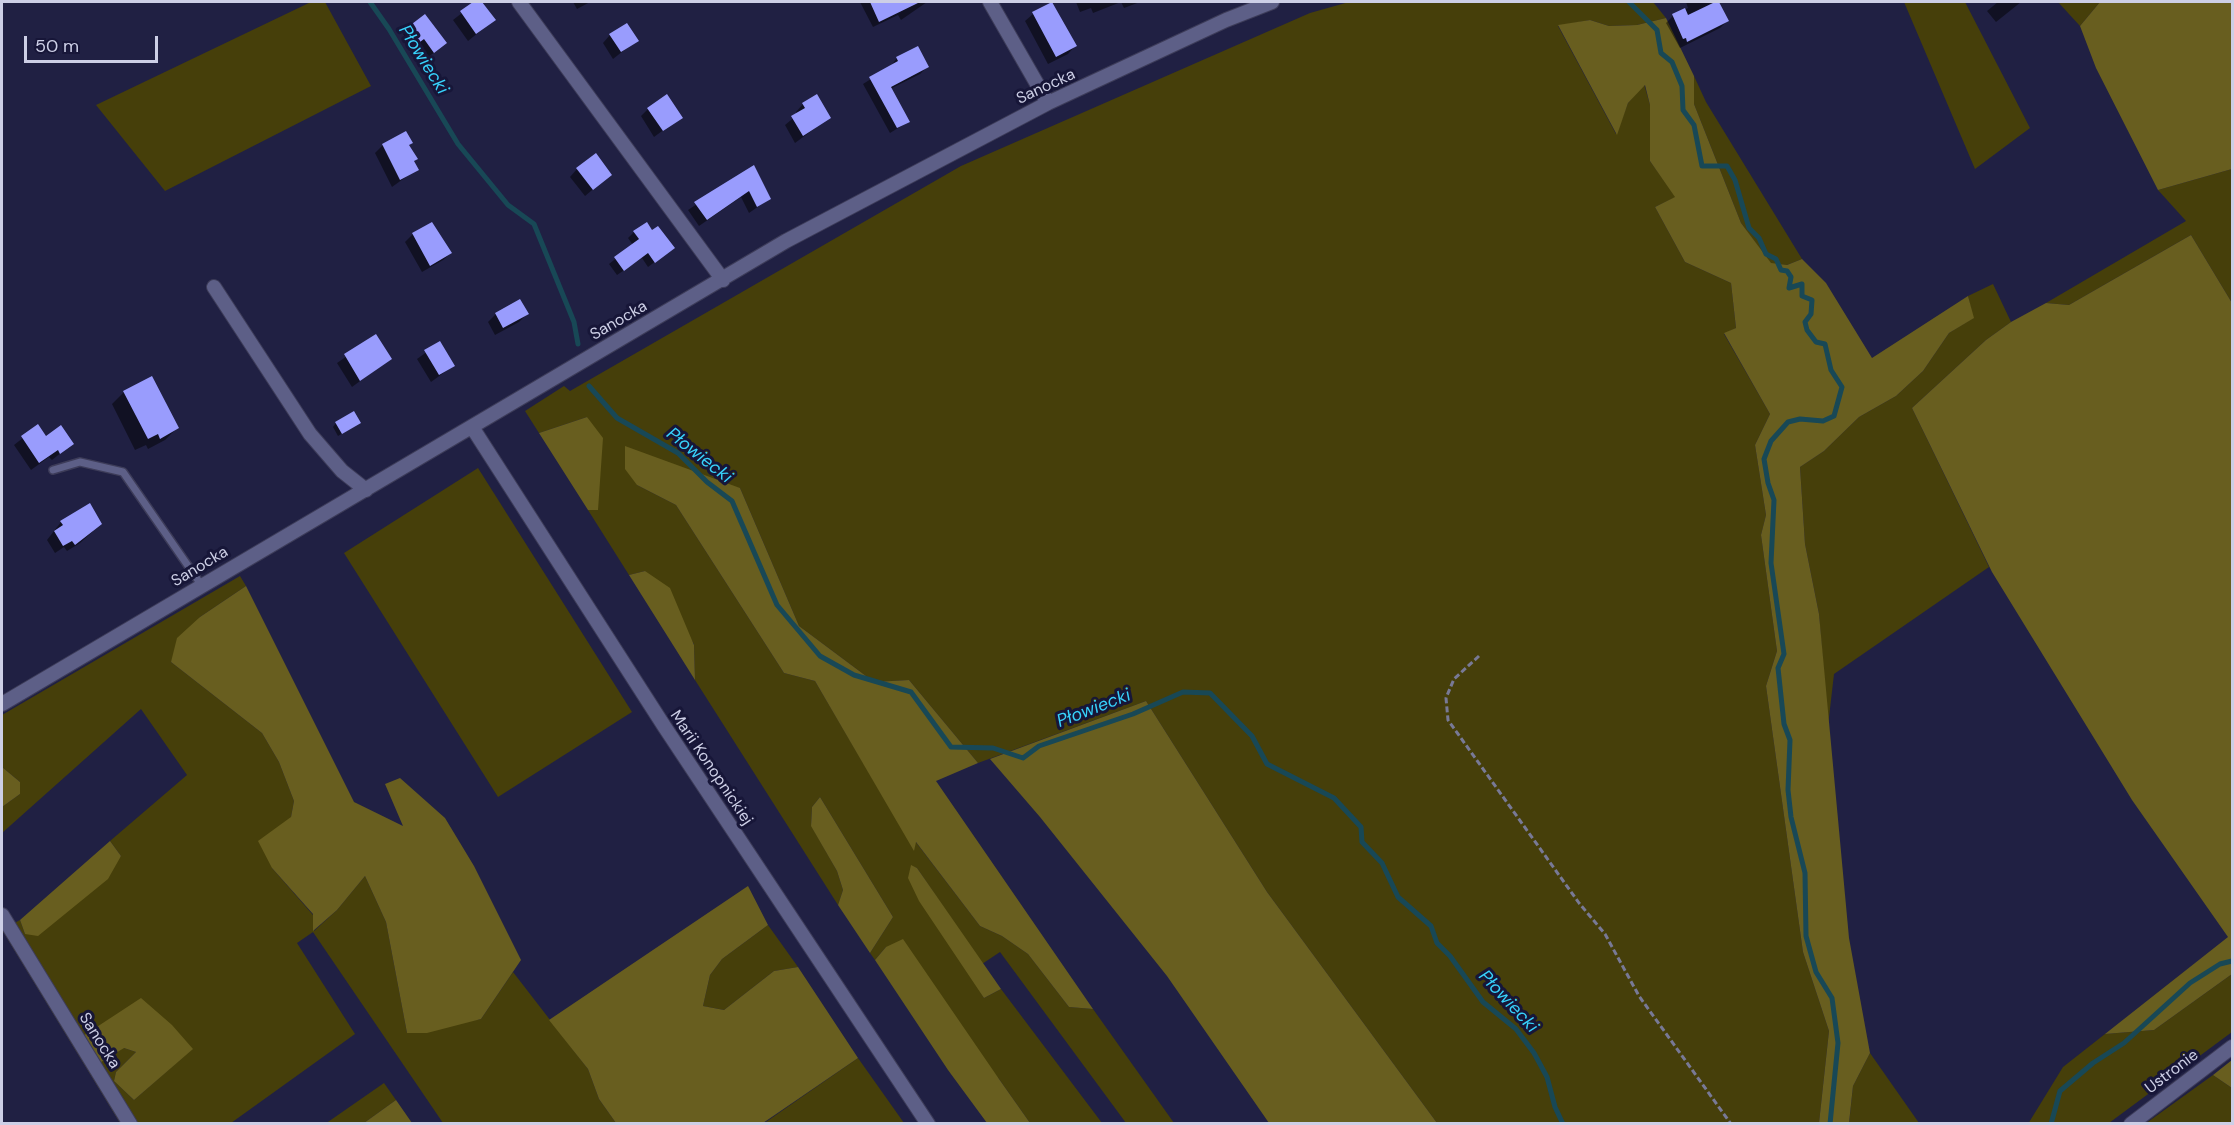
<!DOCTYPE html>
<html>
<head>
<meta charset="utf-8">
<style>
  body { margin:0 }
  #map { position:relative; width:2234px; height:1125px; overflow:hidden; background:#202043; font-family:"DM Sans",sans-serif }
  canvas { display:block }
  .frame { position:absolute; inset:0; border:3px solid #cdcfe6; pointer-events:none }
  .scale { position:absolute; left:24px; top:36px; width:134px; height:27px; box-sizing:border-box; border:3px solid #cdcfe6; border-top:0; padding-left:8px; font-size:18px; line-height:21px; white-space:nowrap; color:#cdcfe6; -webkit-text-stroke:4px #171638; paint-order:stroke }
</style>
</head>
<body>
<div id="map">
<canvas width="2234" height="1125"></canvas>
<div class="frame"></div>
<div class="scale">50 m</div>
</div>
<script>
const context = document.querySelector('canvas').getContext('2d');
context.lineJoin = 'round';
function fillPath(path, color) {
  context.fillStyle = color;
  context.fill(path, 'evenodd');
}
function shape(rows) {
  const path = new Path2D();
  for (const r of rows) {
    path.moveTo(r[0], r[1]);
    for (let i = 2; i < r.length; i += 2) path.lineTo(r[i], r[i + 1]);
  }
  return path;
}
function strokePath(path, color, width, dash) {
  context.strokeStyle = color;
  context.lineWidth = width;
  context.lineCap = dash ? 'butt' : 'round';
  context.setLineDash(dash || []);
  context.stroke(path);
}
function write(font, color, halo, rows, align = 'center') {
  context.font = font + ' "DM Sans",sans-serif';
  context.lineWidth = 6;
  context.setLineDash([]);
  context.textBaseline = 'middle';
  context.strokeStyle = halo;
  context.fillStyle = color;
  for (const [text, x, y, turn = 0] of rows) {
    context.save();
    context.translate(x, y);
    context.rotate((+turn || 0) * Math.PI / 180);
    context.textAlign = isNaN(turn) ? turn : align;
    if (halo) context.strokeText(text, 0, 0);
    context.fillText(text, 0, 0);
    context.restore();
  }
}
const green = shape([
  [311,2,325,2,371,86,165,191,96,105],
  [1349,2,1653,2,1666,18,1637,25,1609,26,1590,20,1558,26,1616,134,1628,103,1644,84,1650,105,1650,161,1676,197,1655,207,1685,262,1731,283,1736,328,1724,334,1770,414,1755,445,1766,515,1761,535,1777,651,1766,686,1803,952,1829,1031,1819,1123,1437,1123,1267,892,1146,701,978,763,909,680,874,682,799,626,740,488,637,485,676,505,784,673,815,681,914,849,915,841,980,926,1002,936,1028,954,1069,1007,1093,1009,1174,1123,1126,1123,1000,952,982,964,917,868,911,866,984,998,1001,989,1102,1123,1030,1123,999,1079,886,947,875,960,870,953,893,917,820,797,812,807,811,825,837,871,843,890,838,905,695,680,694,644,645,571,629,575,588,510,598,510,587,417,539,433,525,411,564,386,570,391,961,166,1310,13],
  [1904,2,1965,2,2030,128,1975,169],
  [2058,2,2100,2,2080,26],
  [1694,76,1706,102,1802,259,1787,265,1771,264,1741,223,1694,104],
  [2232,169,2232,303,2191,235,2069,305,2046,303,2186,221,2158,190],
  [1993,284,2011,322,1986,340,1912,408,1989,567,1834,674,1828,726,1819,614,1805,544,1800,467,1824,451,1859,417,1896,396,1923,371,1949,333,1973,318,1968,296],
  [478,468,632,712,498,797,344,553],
  [240,576,246,586,200,617,171,662,262,733,279,762,294,801,291,817,272,868,313,915,314,931,337,910,365,876,386,922,407,1033,481,1019,513,972,588,1069,599,1099,616,1123,443,1123,313,932,297,943,355,1034,231,1123,120,1123,2,930,20,920,25,934,121,856,110,841,187,775,141,709,2,833,2,807,20,794,20,782,2,767,2,715],
  [124,1048,192,1049,134,1100,114,1081,116,1072,136,1052],
  [768,925,798,967,774,971,724,1010,703,1006,710,975,722,959],
  [2232,974,2232,1032,2109,1123,2028,1124,2063,1067,2105,1034,2154,1030],
  [1870,1053,1919,1123,1849,1124,1853,1086],
  [858,1058,904,1123,763,1124],
  [2213,1075,2232,1088,2232,1123,2145,1124],
  [384,1083,396,1100,364,1123,325,1124]
]);
const forest = shape([
  [2100,2,2232,2,2232,169,2158,190,2096,68,2080,26],
  [1666,18,1694,76,1694,104,1741,223,1771,263,1787,265,1802,259,1826,283,1872,358,1968,296,1974,318,1949,333,1923,371,1896,396,1859,417,1824,451,1800,467,1805,544,1819,614,1849,938,1870,1053,1853,1086,1849,1123,1819,1123,1829,1031,1803,952,1766,686,1777,651,1761,535,1766,515,1755,445,1770,414,1724,333,1736,328,1731,283,1685,262,1655,207,1675,197,1650,161,1650,105,1645,85,1628,103,1617,135,1558,25,1590,20,1609,26,1637,25],
  [2191,235,2232,303,2232,974,2154,1030,2105,1034,2228,937,2132,800,1992,572,1912,408,1986,340,2011,322,2046,303,2069,305],
  [587,417,603,438,598,510,588,510,539,433],
  [625,446,740,488,799,626,874,682,909,680,978,763,936,781,1093,1009,1069,1007,1028,954,1002,936,980,926,916,842,914,851,815,681,784,673,676,505,637,485,625,469],
  [645,571,670,588,694,645,695,680,629,575],
  [246,586,354,802,403,826,385,784,400,778,445,818,474,866,521,960,481,1019,427,1033,407,1033,386,922,365,876,337,910,313,931,313,914,272,868,258,841,291,817,294,801,279,762,262,733,171,662,177,638,200,617],
  [1146,701,1267,892,1437,1123,1269,1123,1167,976,1040,817,990,759],
  [2,767,20,782,20,794,2,807],
  [820,797,893,917,870,953,838,905,843,890,837,871,811,826,812,807],
  [110,841,121,856,108,879,38,936,25,934,20,920],
  [911,865,917,868,1001,989,984,998,919,901,908,878],
  [748,886,768,925,722,959,710,975,703,1006,724,1010,774,971,798,967,858,1058,763,1123,616,1123,599,1099,588,1069,549,1020],
  [903,939,999,1079,1030,1123,987,1123,948,1070,875,960,886,947],
  [141,998,172,1025,193,1049,134,1100,114,1081,116,1072,136,1052,124,1048,101,1062,83,1036],
  [2232,1060,2232,1088,2213,1075],
  [396,1100,412,1123,364,1123]
]);
const shadow = shape([
  [476,2,480,2,494,20,468,41,453,20],
  [573,2,590,2,577,9],
  [860,2,927,2,901,20,898,15,873,27],
  [1076,2,1140,2,1124,8,1121,2,1093,13,1091,8,1080,12],
  [1686,2,1719,2,1727,21,1720,28,1680,48,1666,23,1673,16,1688,8],
  [1998,2,2021,2,1996,22,1987,11],
  [1033,14,1075,46,1068,54,1048,64,1025,21],
  [409,28,439,49,428,57,418,44,413,47,403,34],
  [610,35,637,40,613,59,603,43],
  [897,58,927,67,920,74,890,89,908,122,890,133,863,84,890,67],
  [803,104,829,118,795,143,785,125,797,115,796,112],
  [648,109,681,117,654,137,641,116],
  [383,145,408,145,417,169,392,187,375,153],
  [753,167,769,199,749,213,741,197,699,226,688,210],
  [577,169,610,175,585,196,570,177],
  [634,232,652,232,673,248,648,267,642,258,617,275,609,264,633,245,628,238],
  [413,234,451,253,443,260,422,272,405,242],
  [520,301,527,314,519,322,495,335,488,322,496,314],
  [376,336,390,359,352,387,337,363],
  [439,343,453,366,431,382,417,359],
  [124,392,177,428,165,440,148,449,146,445,135,450,112,404],
  [336,423,355,426,338,436,333,427],
  [38,426,46,438,72,444,52,460,49,457,31,470,14,445],
  [61,522,101,524,80,543,67,551,64,547,55,553,47,540]
]);
const stream = shape([
  [370,2,389,29,458,144,508,205,534,224,574,322,578,344],
  [1629,2,1657,30,1661,53,1672,62,1682,86,1683,110,1694,125,1702,166,1727,166,1735,180,1749,228,1759,238,1766,254,1776,259,1781,270,1787,271,1791,277,1789,288,1802,284,1802,296,1812,300,1811,314,1805,322,1807,330,1816,342,1825,344,1831,370,1842,387,1834,416,1823,421,1800,419,1788,422,1771,441,1764,459,1768,483,1774,500,1771,563,1784,654,1778,668,1784,724,1790,740,1788,790,1791,817,1805,873,1806,936,1816,972,1832,998,1838,1043,1830,1124],
  [589,386,617,418,678,453,707,482,732,501,777,605,820,656,854,675,911,692,951,747,993,748,1023,758,1039,746,1133,714,1183,692,1210,693,1252,736,1267,764,1334,798,1361,827,1362,842,1382,863,1398,897,1431,926,1437,943,1450,956,1483,1002,1516,1029,1534,1053,1547,1077,1555,1107,1563,1124],
  [2051,1124,2060,1091,2093,1063,2124,1043,2190,983,2220,964,2232,961]
]);
const building = shape([
  [473,2,482,2,496,20,476,34,460,11],
  [870,2,920,2,879,22],
  [1052,2,1077,46,1056,57,1032,12],
  [1715,2,1719,2,1729,21,1687,42,1686,38,1683,39,1672,14,1685,8,1688,15],
  [425,14,447,43,434,53,424,39,420,42,408,27],
  [627,23,639,41,621,52,609,34],
  [918,46,929,67,891,87,910,122,897,128,869,77,898,61,896,57],
  [667,94,683,118,663,131,647,108],
  [817,94,831,118,803,136,791,116,805,108,802,103],
  [406,131,413,143,409,145,418,159,414,161,419,170,400,180,382,144],
  [596,153,612,175,593,190,576,168],
  [754,165,771,199,757,207,749,191,707,220,694,202],
  [432,222,452,253,430,266,412,233],
  [647,222,652,230,658,226,675,248,655,263,648,253,624,271,614,257,639,239,633,231],
  [520,299,529,314,503,328,495,313],
  [376,334,392,359,360,381,344,354],
  [440,341,455,366,439,375,424,350],
  [152,376,179,428,160,439,158,434,148,439,123,391],
  [354,411,361,423,342,434,335,422],
  [38,424,46,436,61,425,74,444,60,454,58,450,39,463,21,436],
  [90,503,102,524,75,545,72,541,63,546,54,531,63,525,60,521]
]);
const path = shape([
  [1479,656,1454,679,1446,698,1448,720,1579,903,1605,934,1639,996,1731,1124]
]);
const lane = shape([
  [53,470,80,462,123,472,202,586]
]);
const street = shape([
  [519,2,723,280],
  [990,2,1048,103],
  [214,287,310,434,342,471,366,490],
  [472,427,664,726,928,1124],
  [2,704,786,241,1048,103,1226,20,1272,2],
  [2,915,130,1124],
  [2131,1124,2232,1047]
]);
const streetNames = [
  ["Sanocka",1046,87,-25],
  ["Sanocka",619,321,-30],
  ["Sanocka",200,567,-31],
  ["Marii Konopnickiej",711,768,56],
  ["Sanocka",99,1041,58],
  ["Ustronie",2172,1072,-37]
];
const waterNames = [
  ["Płowiecki",423,60,58],
  ["Płowiecki",699,456,38],
  ["Płowiecki",1094,709,-21],
  ["Płowiecki",1508,1002,47]
];
fillPath(green, '#463f0a');
fillPath(forest, '#685e1f');
fillPath(shadow, '#0007');
strokePath(stream, '#184856', 5);
fillPath(building, '#999cfd');
strokePath(lane, '#3d3c59', 10);
strokePath(street, '#3d3c59', 16);
strokePath(path, '#787996', 3, [6, 3]);
strokePath(lane, '#5d5f87', 7);
strokePath(street, '#5d5f87', 14);
write('16px', '#cdcfe6', '#171638', streetNames);
write('italic 18px', '#37d2fb', '#171638', waterNames);
</script>
</body>
</html>
